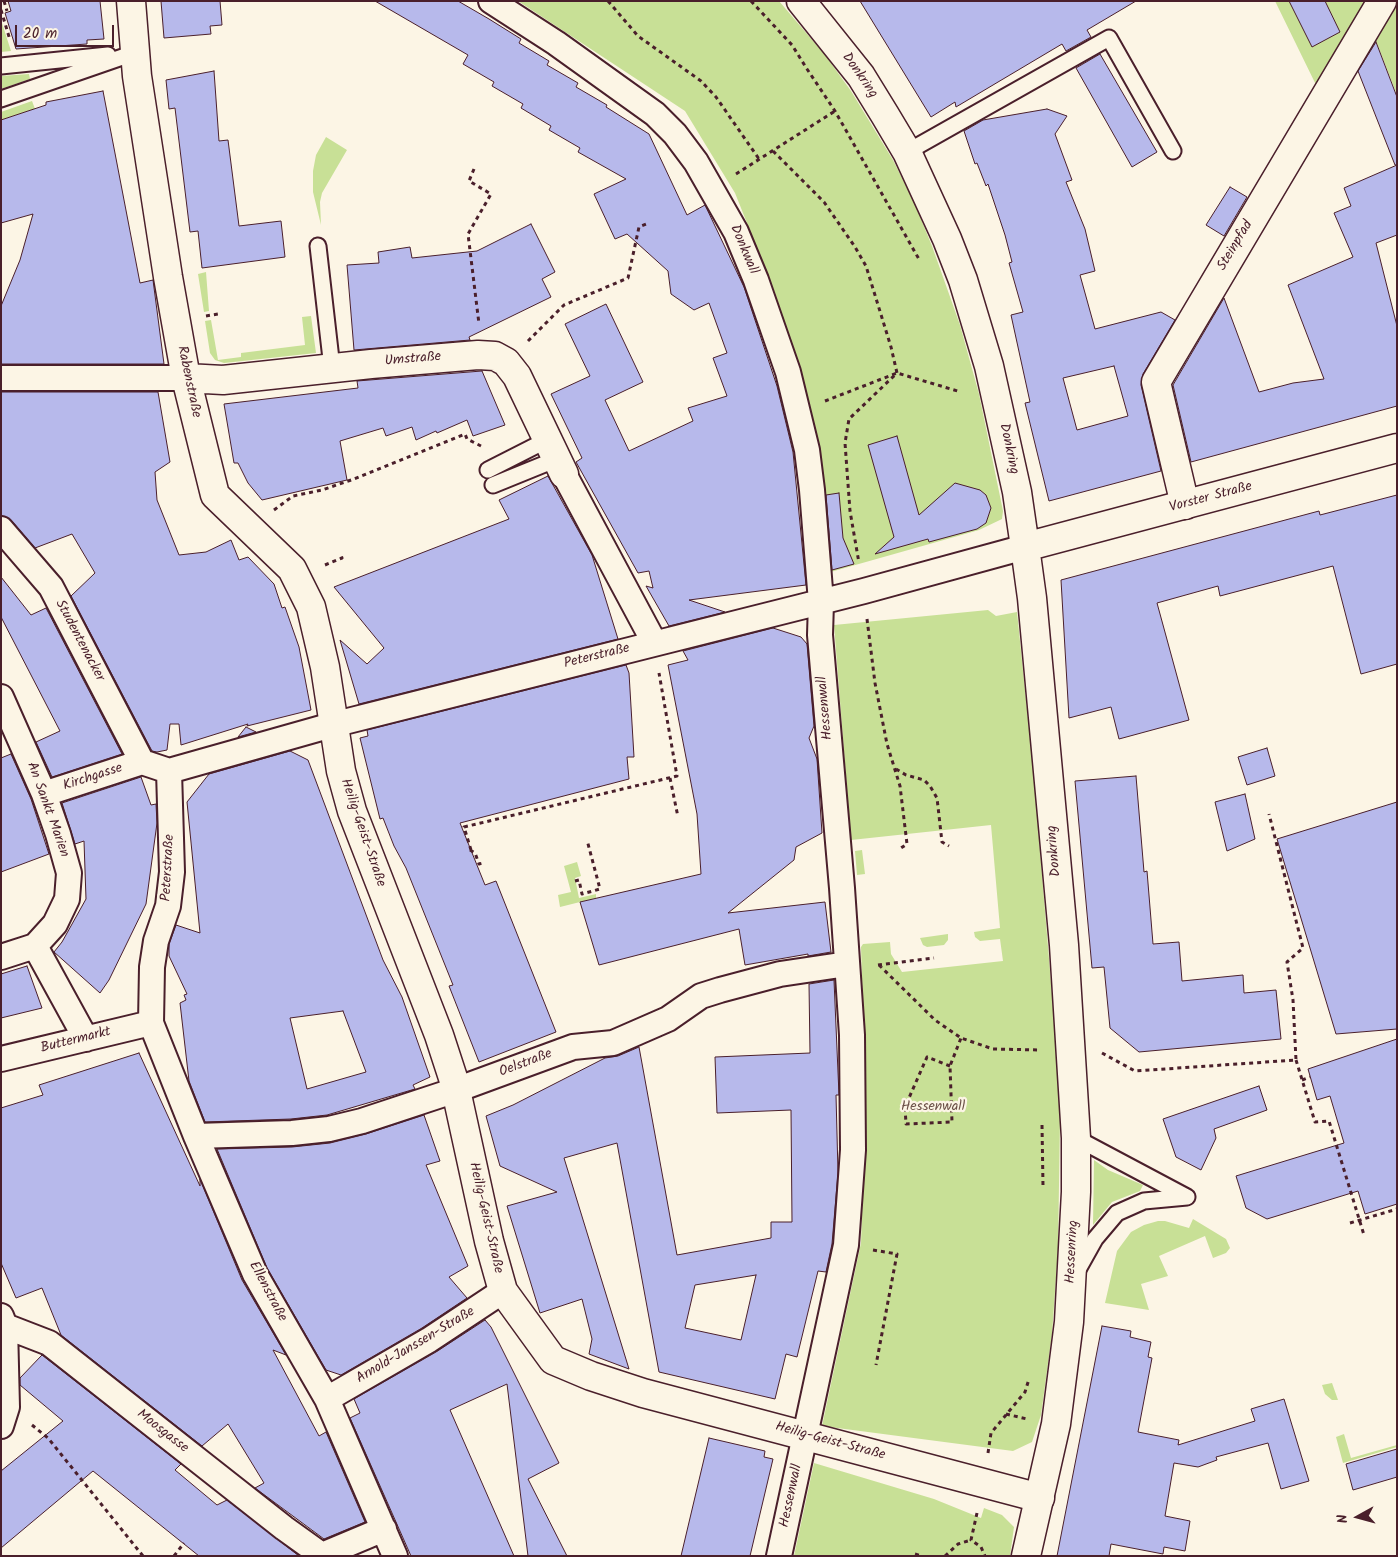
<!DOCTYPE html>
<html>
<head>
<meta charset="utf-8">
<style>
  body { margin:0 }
  #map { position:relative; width:1398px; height:1557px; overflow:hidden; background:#fcf5e5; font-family:Kalam,sans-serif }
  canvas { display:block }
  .frame { position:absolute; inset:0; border:2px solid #4a1f2b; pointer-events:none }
  .north { position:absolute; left:1333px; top:1492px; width:50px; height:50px; -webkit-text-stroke:4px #fcf5e5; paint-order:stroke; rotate:263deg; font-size:14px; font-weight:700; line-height:20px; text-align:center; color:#4a1f2b }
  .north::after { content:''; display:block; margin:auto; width:18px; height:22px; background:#4a1f2b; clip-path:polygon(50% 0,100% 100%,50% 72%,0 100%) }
  .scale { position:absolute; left:15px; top:25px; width:99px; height:22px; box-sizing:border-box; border:2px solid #4a1f2b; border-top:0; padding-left:6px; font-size:15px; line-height:18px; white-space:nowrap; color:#4a1f2b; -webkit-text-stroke:4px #fcf5e5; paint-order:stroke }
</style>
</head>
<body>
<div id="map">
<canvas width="1398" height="1557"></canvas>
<div class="frame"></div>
<div class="north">N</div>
<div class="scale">20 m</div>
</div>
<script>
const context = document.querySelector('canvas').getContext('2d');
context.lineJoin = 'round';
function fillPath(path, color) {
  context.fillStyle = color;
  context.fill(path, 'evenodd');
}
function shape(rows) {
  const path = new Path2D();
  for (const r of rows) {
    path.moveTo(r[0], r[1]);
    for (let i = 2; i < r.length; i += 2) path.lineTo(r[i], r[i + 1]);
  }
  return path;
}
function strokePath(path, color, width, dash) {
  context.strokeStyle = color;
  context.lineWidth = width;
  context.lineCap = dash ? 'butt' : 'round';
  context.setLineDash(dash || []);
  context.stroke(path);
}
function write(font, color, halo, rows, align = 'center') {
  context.font = font + ' Kalam,sans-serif';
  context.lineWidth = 4.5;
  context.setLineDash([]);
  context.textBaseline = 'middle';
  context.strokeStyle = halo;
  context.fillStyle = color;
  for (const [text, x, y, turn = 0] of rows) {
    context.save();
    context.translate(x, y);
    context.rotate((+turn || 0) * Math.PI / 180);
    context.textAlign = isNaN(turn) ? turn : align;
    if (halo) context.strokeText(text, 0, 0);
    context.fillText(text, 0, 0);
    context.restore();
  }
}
const green = shape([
  [518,1,779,1,825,55,851,91,893,160,914,202,932,246,960,325,979,394,1003,511,1002,519,979,530,827,573,823,494,809,406,775,293,735,193,685,111],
  [1275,1,1373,1,1319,91],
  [1389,1,1397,1,1397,95,1372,31],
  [1,23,2,23,11,51,1,52],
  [29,74,30,79,1,89,1,76],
  [32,101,35,109,1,120,1,112],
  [326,137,347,150,322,193,320,202,321,225,313,192,313,171,316,155],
  [206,272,209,311,204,312,198,274],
  [311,316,316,353,224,363,215,360,210,353,205,321,211,320,218,360,241,357,241,353,305,345,302,317],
  [988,610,996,616,1017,612,1034,778,1057,1055,1060,1120,1058,1249,1052,1334,1041,1415,1032,1442,1013,1451,822,1426,861,1243,866,1103,861,947,863,944,890,942,891,954,902,972,1003,961,1000,939,980,941,975,937,974,932,1000,928,991,825,851,840,834,625],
  [862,850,865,874,857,875,855,851],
  [577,862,581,876,575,878,579,898,596,894,596,898,560,907,558,895,571,892,564,866],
  [948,934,948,940,944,945,927,947,923,945,920,938],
  [1094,1160,1108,1170,1143,1185,1140,1191,1112,1202,1093,1225],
  [1193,1219,1226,1239,1230,1248,1226,1253,1213,1258,1205,1236,1159,1256,1168,1276,1141,1284,1149,1310,1105,1303,1117,1251,1131,1232,1144,1225,1158,1221,1165,1221,1189,1228],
  [1332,1383,1338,1400,1332,1400,1325,1394,1322,1385],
  [1344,1434,1351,1458,1397,1445,1397,1447,1343,1463,1336,1437],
  [814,1463,934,1499,981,1518,984,1508,1002,1515,1014,1527,1010,1556,794,1556]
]);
const building = shape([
  [8,1,100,1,104,39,87,40,87,44,16,49,5,13,11,11,8,1],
  [161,1,220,1,222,25,210,26,211,34,164,38,161,1],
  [375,1,458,1,489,19,521,39,519,43,549,61,547,65,578,83,576,87,607,105,606,107,649,134,687,215,705,205,744,287,777,386,793,452,806,585,689,600,725,612,669,626,646,586,653,588,649,571,638,573,576,462,582,458,551,394,590,376,565,324,606,304,643,382,605,400,629,451,693,421,688,408,727,396,713,358,727,353,709,303,694,310,671,294,668,271,627,234,615,239,594,194,626,179,578,152,580,148,549,130,551,126,521,108,523,104,492,86,494,82,463,64,468,55,375,1],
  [860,1,1136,1,1087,30,1091,37,1066,51,1062,44,956,107,955,102,931,117,860,1],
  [1289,1,1325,1,1340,32,1312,47,1289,1],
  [1376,42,1397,97,1397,165,1395,165,1358,71,1376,42],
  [1100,54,1157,152,1132,167,1076,68,1100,54],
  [214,71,219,141,228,140,239,226,281,221,285,257,202,268,198,231,190,232,175,108,169,109,166,80,214,71],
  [103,91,140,283,153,280,164,364,1,364,1,306,20,260,33,214,1,223,1,120,46,105,46,102,103,91],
  [1047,109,1067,116,1055,134,1072,180,1066,182,1085,229,1095,271,1080,275,1095,329,1161,312,1175,320,1143,374,1141,385,1161,471,1049,501,1025,403,1030,402,1011,315,1023,312,1009,263,1012,262,1005,235,988,184,986,186,977,163,975,164,964,131,983,120,1047,109],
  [1114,366,1128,416,1077,430,1063,378,1114,366],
  [1397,165,1397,235,1376,243,1397,326,1397,406,1191,462,1173,385,1224,298,1259,392,1293,383,1324,379,1288,285,1353,257,1334,213,1351,206,1344,188,1397,165],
  [1230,187,1247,197,1224,236,1206,225,1230,187],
  [531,224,555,272,542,279,551,297,469,337,470,340,354,350,347,265,379,263,378,252,410,247,412,258,477,251,531,224],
  [482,371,505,425,473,436,467,420,437,433,436,431,416,440,412,427,386,436,383,428,340,441,347,480,262,500,248,483,238,463,234,463,224,404,358,388,357,381,482,371],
  [1,392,158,392,170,462,155,472,157,500,179,555,206,552,231,540,239,560,248,557,274,584,282,608,285,607,299,647,311,710,247,726,248,724,181,745,179,724,170,724,167,750,157,752,152,751,71,596,95,573,72,534,35,548,11,520,1,516,1,392],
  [897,436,919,515,955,483,980,490,986,495,991,508,986,523,977,529,929,542,928,539,875,554,894,537,868,445,897,436],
  [548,476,592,555,618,639,359,704,340,640,367,664,384,648,334,587,509,519,499,500,548,476],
  [839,493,843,538,854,564,832,570,826,495,839,493],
  [1397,495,1397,664,1361,674,1333,566,1220,596,1218,586,1157,603,1189,720,1119,739,1111,707,1069,718,1061,580,1319,511,1320,515,1397,495],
  [1,577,31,615,46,608,122,754,52,777,36,742,60,731,1,617,1,577],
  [773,628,801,637,807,644,814,726,809,738,817,759,822,833,796,847,794,860,728,913,825,902,831,952,808,956,808,954,745,965,739,929,599,965,580,902,701,874,697,814,668,665,688,660,683,651,773,628],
  [626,665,629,673,634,757,627,757,629,779,460,823,485,885,496,881,556,1032,479,1062,449,986,453,985,406,868,394,846,383,818,380,819,360,738,368,736,367,730,626,665],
  [246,727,256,732,238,737,246,727],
  [1267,748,1275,776,1247,785,1238,757,1267,748],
  [290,751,308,760,383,960,402,997,430,1077,413,1085,415,1089,327,1115,291,1119,205,1122,189,1081,180,1003,186,1000,184,995,187,994,169,956,169,944,176,925,200,933,187,802,209,774,290,751],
  [343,1011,366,1072,307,1089,290,1018,343,1011],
  [11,754,31,799,49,854,1,872,1,758,11,754],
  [1136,776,1144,872,1147,871,1153,944,1179,942,1182,981,1243,975,1244,993,1276,990,1281,1039,1139,1052,1110,1028,1104,967,1092,968,1075,781,1136,776],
  [141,777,151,805,156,804,157,823,146,904,109,980,100,993,54,952,62,942,86,899,84,841,75,844,62,803,141,777],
  [1245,794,1255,839,1227,851,1215,802,1245,794],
  [1397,802,1397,1029,1336,1034,1277,839,1397,802],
  [27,966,42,1008,1,1018,1,974,27,966],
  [834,980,839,1095,836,1095,838,1173,832,1244,826,1272,818,1271,797,1357,786,1354,775,1399,659,1372,617,1143,564,1158,629,1369,589,1354,592,1339,582,1299,540,1313,507,1206,557,1192,500,1166,486,1116,513,1105,605,1058,618,1056,639,1047,677,1255,771,1238,771,1222,792,1222,791,1110,717,1113,715,1057,810,1053,809,984,834,980],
  [756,1275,741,1340,685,1328,695,1285,756,1275],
  [1397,1039,1397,1204,1365,1214,1358,1191,1267,1219,1246,1208,1236,1176,1344,1143,1330,1096,1317,1100,1308,1069,1397,1039],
  [139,1053,200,1186,200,1179,242,1280,286,1355,273,1350,319,1436,326,1432,365,1522,324,1539,255,1488,264,1483,228,1424,202,1446,61,1335,42,1288,16,1298,1,1263,1,1108,43,1095,39,1085,139,1053],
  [1259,1086,1267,1110,1214,1129,1216,1138,1201,1170,1176,1157,1163,1119,1259,1086],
  [424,1115,440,1161,426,1165,468,1266,449,1277,467,1298,422,1328,341,1375,326,1370,267,1268,217,1149,292,1147,330,1143,366,1134,424,1115],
  [485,1320,491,1327,559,1463,528,1479,567,1556,528,1556,507,1384,450,1410,514,1556,411,1556,350,1418,360,1413,354,1399,436,1352,485,1320],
  [1102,1326,1131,1331,1130,1337,1151,1342,1148,1357,1152,1358,1138,1432,1179,1440,1178,1445,1255,1421,1251,1409,1284,1399,1309,1481,1281,1489,1268,1443,1216,1457,1217,1460,1198,1467,1174,1463,1165,1516,1190,1521,1185,1551,1164,1547,1163,1554,1111,1544,1109,1556,1057,1556,1102,1326],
  [42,1355,181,1464,175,1470,217,1505,227,1500,299,1556,199,1556,93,1471,1,1548,1,1471,63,1421,20,1385,20,1378,42,1355],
  [709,1438,765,1451,764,1457,773,1459,750,1556,681,1556,709,1438],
  [1397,1449,1397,1477,1353,1490,1346,1464,1397,1449]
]);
const path = shape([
  [4,1,7,11],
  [608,1,638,36,701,81,716,97,759,159],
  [751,1,792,45,807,69,835,111,920,261],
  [1,10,10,40],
  [773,151,824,202,855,247,866,266,891,347,897,373,849,419,845,443,850,511,859,563],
  [474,169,469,181,491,194,468,234,479,324],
  [736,174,835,111],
  [206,316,218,314],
  [528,341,564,305,628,278,639,227,649,223],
  [825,401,897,373,961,392],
  [274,510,293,496,322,490,354,479,465,434,467,439,481,446],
  [325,565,342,558,341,555],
  [867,619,875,683,887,744,900,786,907,844,898,850],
  [896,769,906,775,924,780,930,786,937,798,942,842,949,846],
  [670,778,678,817],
  [470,850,475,853,479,864,483,863],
  [471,850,464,827,677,776,659,673],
  [575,881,579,880,582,894,600,889,587,840],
  [878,965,934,958],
  [879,965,935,1020,961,1038,993,1049,1040,1050],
  [1102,1053,1135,1071,1296,1060,1293,1000,1287,962,1303,948,1269,814],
  [1296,1060,1315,1122,1329,1121,1364,1235],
  [950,1066,927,1057,905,1107,906,1124,952,1122,950,1066,961,1038],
  [1302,1080,1310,1077],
  [1042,1125,1043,1186],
  [1350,1223,1397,1209],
  [873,1250,897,1254,876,1365],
  [1006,1414,1027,1419],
  [32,1425,48,1438,143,1556],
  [988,1453,991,1433,1025,1392,1029,1379],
  [977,1513,971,1540,981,1547,985,1556],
  [915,1554,922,1556],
  [174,1556,184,1543],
  [945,1556,958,1544,971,1540]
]);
const service = shape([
  [1,66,108,55],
  [1,99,134,53],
  [907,152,1109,38,1173,151],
  [318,246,332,368],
  [488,470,547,440],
  [493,485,557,459],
  [1076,1138,1187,1197],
  [1076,1273,1095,1239,1117,1213,1144,1201,1187,1197]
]);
const pedestrian = shape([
  [491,1,556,43,655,114,675,134,696,162,736,232,756,280,788,372,807,450,812,490,821,602,820,635,842,888,852,1035,853,1150,846,1245,779,1556],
  [1,378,186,378],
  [564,474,654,642],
  [1,529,51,587,142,762],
  [1,697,44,794,58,834,69,873,67,899,55,924,35,946,1,957],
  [142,762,169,771,332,725,864,591,1025,547],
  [169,771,172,872,168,906,156,941,152,967,151,1023,196,1136,255,1274,327,1399,395,1556],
  [44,794,142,762],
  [35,946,86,1039],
  [1,1059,151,1023],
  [196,1136,292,1133,329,1129,362,1121,456,1090,573,1047,613,1043,668,1019,701,996,720,990,780,974,847,964],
  [1,1316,5,1326,49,1343,284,1528,323,1556],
  [327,1399,429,1340,503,1291],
  [1,1426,7,1407,5,1326],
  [322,1555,384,1529]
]);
const minor = shape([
  [131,1,137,76,168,277,186,378,215,495,292,569,311,607,325,667,341,771,352,811,439,1035,454,1081,489,1241,503,1291,553,1360,591,1376,643,1393,1040,1498],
  [186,378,223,380,371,364,478,355,495,356,506,362,517,376,564,474],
  [1185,505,1156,382,1382,1]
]);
const secondary = shape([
  [801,1,861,76,885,115,907,152,947,239,963,280,989,366,1017,492,1025,547,1032,598,1064,945,1076,1138,1076,1192,1069,1322,1056,1424,1026,1556],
  [1025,547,1397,448]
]);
const streetNames = [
  ["Donkring",859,76,55],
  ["Steinpfad",1236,246,-59],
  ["Donkwall",743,250,67],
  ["Umstraße",413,360,-5],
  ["Rabenstraße",188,382,78],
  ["Donkring",1008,449,78],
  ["Vorster Straße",1211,498,-15],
  ["Studentenacker",79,641,62],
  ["Peterstraße",597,657,-14],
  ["Hessenwall",826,708,-95],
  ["Kirchgasse",93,778,-18],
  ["An Sankt Marien",47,810,70],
  ["Heilig-Geist-Straße",362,833,71],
  ["Donkring",1055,851,-95],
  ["Peterstraße",169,868,-87],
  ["Buttermarkt",76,1041,-14],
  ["Oelstraße",526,1064,-21],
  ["Heilig-Geist-Straße",485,1218,77],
  ["Hessenring",1073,1252,-87],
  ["Ellenstraße",267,1292,62],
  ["Arnold-Janssen-Straße",416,1346,-31],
  ["Moosgasse",162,1432,38],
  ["Heilig-Geist-Straße",830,1442,15],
  ["Hessenwall",792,1496,-78]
];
const parkNames = [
  ["Hessenwall",933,1108]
];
fillPath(green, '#c8e096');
fillPath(building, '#b7b9eb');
strokePath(building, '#4a1f2b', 1);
strokePath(service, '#4a1f2b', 19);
strokePath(pedestrian, '#4a1f2b', 28);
strokePath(minor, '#4a1f2b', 31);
strokePath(secondary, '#4a1f2b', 31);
strokePath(path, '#4a1f2b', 3, [4, 4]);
strokePath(service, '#fcf5e5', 15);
strokePath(pedestrian, '#fcf5e5', 24);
strokePath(minor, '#fcf5e5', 28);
strokePath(secondary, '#fcf5e5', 28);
write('14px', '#4a1f2b', '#fcf5e5', streetNames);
write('14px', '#6a4f46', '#fcf5e5', parkNames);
</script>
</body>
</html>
